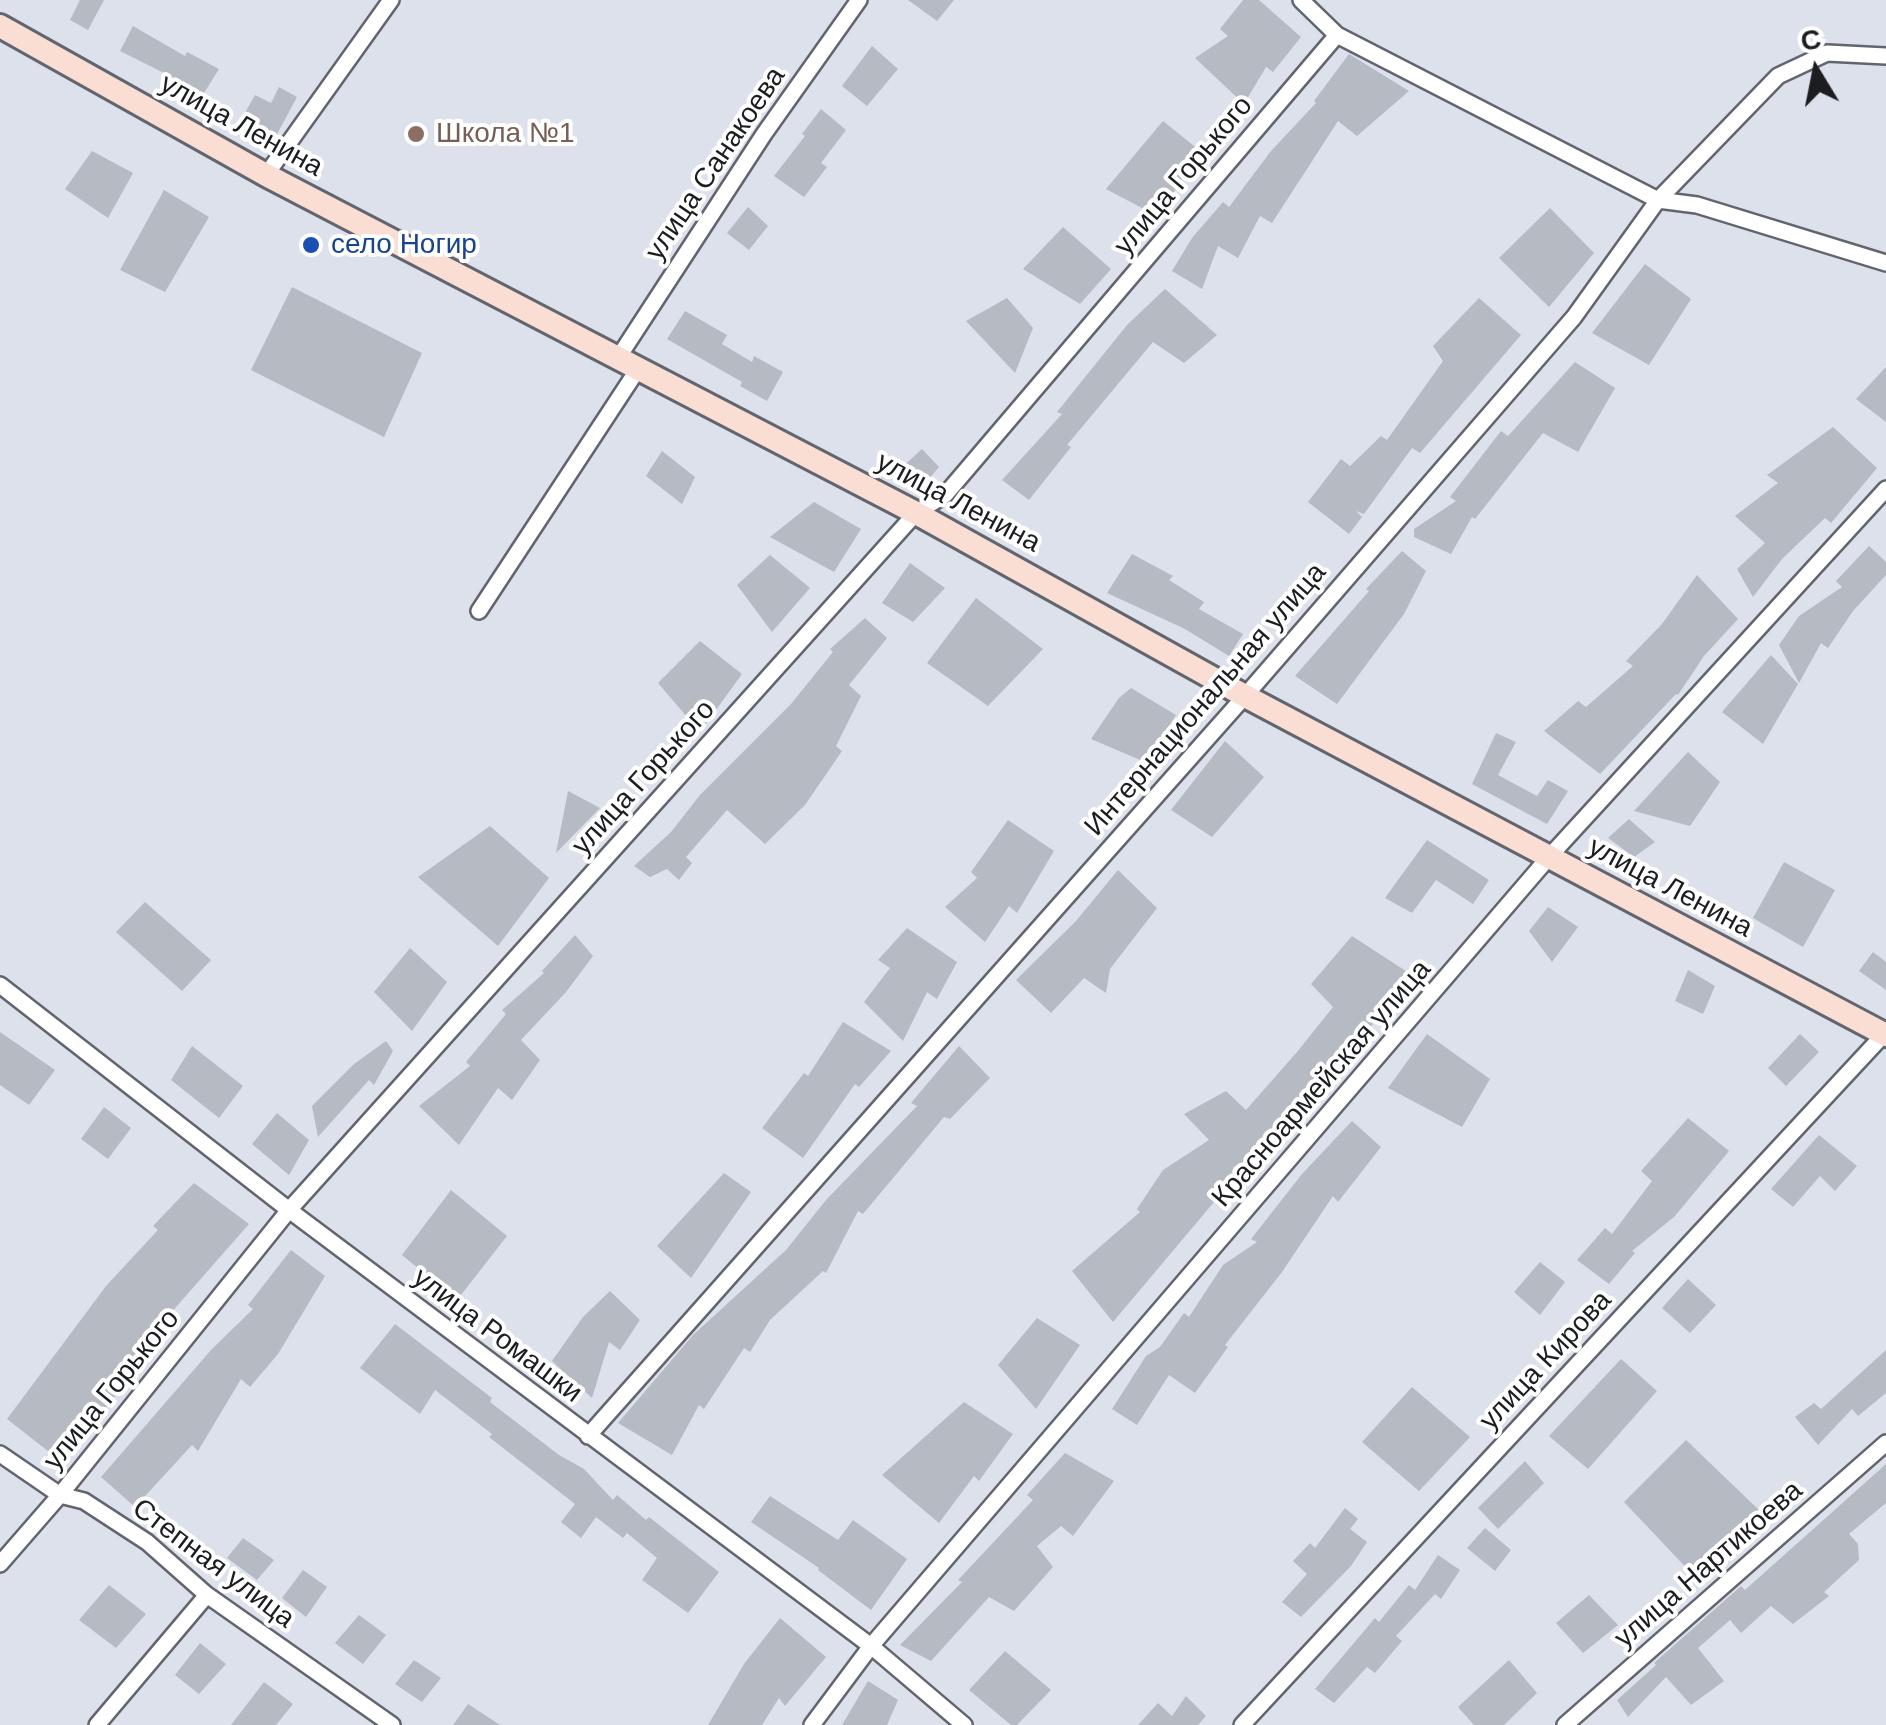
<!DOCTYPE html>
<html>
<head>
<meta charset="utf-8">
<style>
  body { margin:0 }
  #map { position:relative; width:1886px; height:1725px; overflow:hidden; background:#dce1ec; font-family:Arial,sans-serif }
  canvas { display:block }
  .north { position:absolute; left:1766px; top:20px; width:100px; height:100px; -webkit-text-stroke:8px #fff; paint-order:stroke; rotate:350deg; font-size:28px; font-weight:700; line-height:40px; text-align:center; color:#1b1d20 }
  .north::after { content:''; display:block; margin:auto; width:35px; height:45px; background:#1b1d20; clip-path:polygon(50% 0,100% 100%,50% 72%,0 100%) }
</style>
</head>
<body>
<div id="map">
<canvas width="1886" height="1725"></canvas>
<div class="north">С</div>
</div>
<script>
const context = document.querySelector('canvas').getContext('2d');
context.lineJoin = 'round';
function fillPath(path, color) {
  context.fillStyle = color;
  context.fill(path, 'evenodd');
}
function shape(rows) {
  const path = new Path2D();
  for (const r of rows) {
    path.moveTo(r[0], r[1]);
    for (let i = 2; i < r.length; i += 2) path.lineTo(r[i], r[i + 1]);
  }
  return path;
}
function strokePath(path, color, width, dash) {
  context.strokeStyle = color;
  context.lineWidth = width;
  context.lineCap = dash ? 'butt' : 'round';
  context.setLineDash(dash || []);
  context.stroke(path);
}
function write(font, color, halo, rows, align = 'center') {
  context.font = font + ' Arial,sans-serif';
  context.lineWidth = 8;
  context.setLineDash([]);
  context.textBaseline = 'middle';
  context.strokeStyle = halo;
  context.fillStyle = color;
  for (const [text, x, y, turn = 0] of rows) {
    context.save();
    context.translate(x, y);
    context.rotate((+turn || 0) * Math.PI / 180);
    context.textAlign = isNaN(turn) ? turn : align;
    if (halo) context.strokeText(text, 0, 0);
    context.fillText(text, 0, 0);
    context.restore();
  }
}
const building = shape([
  [80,0,104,0,88,30,70,20],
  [908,0,954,0,937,21],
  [1243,0,1259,0,1301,37,1273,72,1266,67,1244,104,1195,58,1228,36,1220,29],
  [133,26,185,56,187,52,219,69,204,93,120,51],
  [872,46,898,69,867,106,842,86],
  [1349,54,1409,91,1357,136,1338,121,1272,223,1260,216,1238,258,1218,246,1202,289,1172,271,1192,238,1223,202,1229,207,1271,151,1316,103,1314,101],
  [279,87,297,97,275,138,241,120,255,95,271,103],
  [821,109,846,130,821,163,827,167,804,197,774,176,805,136,802,134],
  [1163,121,1199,150,1159,217,1106,189],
  [92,151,133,173,108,218,65,189],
  [164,190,209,217,165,292,120,270],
  [748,207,768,226,749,250,727,233],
  [1550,208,1594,253,1549,307,1499,258],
  [1063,227,1111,269,1080,304,1023,269],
  [1645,264,1691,299,1649,365,1592,333],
  [292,287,422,353,384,437,251,370],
  [1165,289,1217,335,1184,363,1153,342,1067,445,1071,447,1029,500,1002,480,1062,414,1057,412,1127,325],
  [1007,298,1033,328,1015,373,966,321],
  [1479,298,1521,335,1420,453,1412,448,1364,514,1356,511,1362,517,1349,534,1308,502,1341,459,1350,466,1381,436,1387,440,1443,361,1433,346],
  [685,311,727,335,722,344,752,362,754,356,783,372,767,401,740,386,742,382,667,339],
  [1575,362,1615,388,1578,452,1543,433,1475,519,1472,517,1451,554,1414,537,1414,529,1456,501,1450,497,1501,431,1508,436],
  [1886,367,1886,422,1856,399],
  [1833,427,1877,468,1831,523,1825,518,1782,559,1753,597,1737,569,1765,543,1735,516,1778,483,1767,475],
  [922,449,939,467,920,489,899,470],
  [662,451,695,477,682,504,646,476],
  [814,502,861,529,834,572,770,537],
  [1869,546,1886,562,1886,575,1853,611,1828,648,1821,643,1799,683,1779,645,1799,616,1842,587,1836,581],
  [1402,551,1426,571,1404,614,1337,704,1295,676,1369,591,1366,589],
  [1132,554,1173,576,1169,580,1204,602,1199,609,1243,634,1229,656,1185,629,1107,593],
  [770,555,810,588,772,632,737,585],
  [910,563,945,588,913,622,882,603],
  [1697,575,1738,619,1704,656,1678,695,1676,694,1600,774,1544,731,1578,701,1586,707,1633,666,1626,661,1662,624],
  [976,598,1043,649,988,706,927,663],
  [865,618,887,638,849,685,861,696,836,746,842,751,805,805,765,844,727,810,686,857,692,863,679,880,667,869,650,877,634,866,671,832,700,795,791,704,833,652,830,649],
  [700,641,742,674,700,732,658,683],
  [1771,655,1798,684,1763,744,1722,712],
  [1131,688,1176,715,1145,762,1091,739,1119,698],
  [1496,733,1516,742,1498,775,1537,796,1548,780,1568,791,1547,824,1472,784],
  [1225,741,1264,777,1212,837,1171,810],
  [1688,752,1720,782,1690,826,1634,811],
  [568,791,600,808,556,853],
  [1629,819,1655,842,1634,857,1608,838],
  [1008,820,1054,851,1017,913,1009,906,985,942,945,907,977,878,971,872],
  [490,826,549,878,498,946,418,877],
  [1427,840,1489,880,1473,904,1436,880,1412,913,1385,898],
  [1784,862,1835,890,1803,947,1753,918],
  [1118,870,1157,908,1110,969,1106,993,1084,978,1051,1013,1016,980,1076,921],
  [145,902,211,960,182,991,116,932],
  [1548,907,1578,927,1552,962,1529,931],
  [907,928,957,962,937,999,927,992,903,1041,864,1002,890,968,878,960],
  [575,935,593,956,566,992,521,1040,540,1060,512,1100,498,1088,459,1145,419,1106,470,1066,466,1062,506,1014,502,1010,544,973,542,971],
  [1352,936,1409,973,1362,1039,1356,1032,1325,1069,1284,1129,1277,1122,1243,1175,1234,1166,1219,1207,1214,1202,1113,1322,1072,1271,1140,1212,1137,1209,1163,1170,1209,1140,1184,1114,1226,1091,1246,1110,1297,1052,1333,1007,1311,984],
  [410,948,447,982,412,1031,374,992],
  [1873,952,1886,962,1886,990,1859,971],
  [1688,970,1715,986,1703,1014,1675,1001],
  [843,1022,891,1051,859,1087,855,1084,803,1158,762,1128,804,1073,808,1076],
  [0,1032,55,1070,29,1105,0,1085],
  [1427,1034,1490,1079,1462,1127,1388,1088],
  [1800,1034,1819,1052,1786,1086,1768,1068],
  [386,1041,393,1051,374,1085,369,1080,318,1137,312,1106,354,1064],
  [192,1046,243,1086,219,1118,171,1080],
  [959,1046,990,1078,950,1119,944,1117,863,1214,858,1211,826,1273,823,1271,770,1320,750,1352,744,1348,704,1409,699,1405,672,1455,618,1423,693,1335,786,1250,826,1200,917,1106,911,1103],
  [104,1107,131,1128,108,1159,81,1139],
  [277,1113,309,1140,289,1175,252,1144],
  [1688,1118,1729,1151,1674,1217,1632,1251,1635,1253,1609,1284,1577,1260,1605,1228,1612,1234,1652,1181,1641,1171],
  [1352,1121,1381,1147,1338,1202,1333,1196,1282,1272,1225,1345,1228,1347,1195,1393,1169,1375,1137,1425,1112,1409,1146,1356,1160,1347,1184,1313,1189,1317,1223,1265,1257,1242,1251,1239,1302,1174],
  [1819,1135,1857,1166,1835,1191,1820,1176,1793,1207,1771,1189],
  [724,1173,751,1192,691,1278,657,1246],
  [194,1183,249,1224,162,1323,114,1393,116,1395,62,1462,7,1419,106,1286,158,1230,153,1226],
  [451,1190,507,1236,457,1300,402,1255],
  [291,1250,325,1276,278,1354,250,1387,241,1379,198,1451,192,1445,135,1507,101,1477,211,1350,253,1309,248,1305],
  [1540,1262,1565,1282,1540,1315,1514,1292],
  [1688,1279,1716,1305,1690,1333,1662,1308],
  [610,1291,640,1320,620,1350,609,1342,592,1398,552,1361,583,1317],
  [1037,1318,1080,1345,1036,1409,998,1365],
  [395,1324,492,1398,490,1402,559,1455,584,1469,613,1500,617,1495,646,1520,649,1517,719,1572,688,1613,642,1580,657,1558,627,1533,623,1538,596,1517,581,1538,561,1522,575,1504,489,1437,492,1434,435,1390,420,1414,360,1368],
  [1886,1350,1886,1393,1858,1416,1852,1409,1818,1445,1795,1417,1814,1403,1821,1409],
  [1621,1359,1657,1391,1588,1469,1549,1436],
  [1412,1387,1470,1437,1419,1491,1362,1442],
  [964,1402,1013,1434,979,1481,974,1476,939,1523,882,1475],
  [1686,1440,1759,1510,1695,1577,1624,1502],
  [1065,1453,1114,1481,1073,1536,1061,1526,1037,1546,1053,1567,1014,1611,989,1597,931,1661,900,1645,962,1582,958,1580,1033,1500,1027,1495],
  [1525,1461,1544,1483,1498,1529,1478,1508],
  [1886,1464,1886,1503,1849,1534,1858,1544,1859,1560,1824,1592,1829,1596,1793,1624,1771,1606,1741,1633,1730,1620,1698,1648,1724,1681,1691,1705,1666,1677,1628,1717,1617,1700,1656,1665,1654,1663,1741,1586,1745,1590],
  [770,1496,838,1540,853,1520,907,1559,871,1610,818,1570,819,1568,751,1522],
  [1345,1508,1358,1519,1350,1529,1367,1542,1351,1566,1301,1617,1282,1602,1307,1574,1293,1561,1310,1543,1315,1548],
  [1485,1528,1511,1550,1495,1571,1467,1548],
  [243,1538,274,1560,257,1580,227,1558],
  [1438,1555,1460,1570,1441,1599,1435,1594,1396,1636,1402,1641,1375,1673,1367,1667,1334,1703,1315,1689,1375,1618,1379,1622,1409,1585,1415,1590],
  [303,1570,327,1587,306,1617,282,1598],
  [109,1585,146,1614,116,1648,79,1620],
  [1589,1595,1618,1625,1583,1653,1556,1623],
  [359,1615,386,1635,363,1664,335,1643],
  [780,1618,826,1657,785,1706,779,1698,762,1725,708,1725,744,1664],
  [200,1643,226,1664,199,1694,175,1675],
  [1005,1651,1051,1690,1017,1725,1011,1725,969,1690],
  [414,1660,441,1678,422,1702,395,1684],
  [1509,1660,1537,1693,1504,1725,1474,1725,1458,1707],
  [868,1681,898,1700,887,1725,842,1725],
  [264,1682,293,1704,276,1725,231,1725],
  [1186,1696,1206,1716,1198,1725,1138,1725,1158,1703,1172,1716],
  [468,1704,500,1725,453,1725]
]);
const street = shape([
  [1301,0,1337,35,1658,200,1697,205,1886,263],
  [266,175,391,0],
  [618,358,764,134,859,0],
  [479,611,638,369],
  [0,985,289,1210,871,1646,964,1725],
  [588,1436,1245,696,1574,317,1658,200,1778,76,1827,53,1886,56],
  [0,1454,60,1495,84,1501,147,1542,207,1595,392,1725],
  [0,1564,60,1495,289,1210,916,513,945,495,1337,35],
  [97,1725,207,1595],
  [812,1725,871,1646,1549,857,1886,489],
  [1242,1725,1886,1032],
  [1565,1725,1886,1443]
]);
const secondary = shape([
  [0,26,266,175,916,513,1245,696,1886,1035]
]);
const markers = [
  [416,134,10,"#8d6e63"],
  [311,245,10,"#1a4fb4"]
];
const streetNames = [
  ["улица Ленина",241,126,29],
  ["улица Санакоева",716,164,-56],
  ["улица Горького",1184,176,-50],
  ["улица Ленина",958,503,28],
  ["Интернациональная улица",1206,700,-49],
  ["улица Горького",644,778,-48],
  ["улица Ленина",1670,888,28],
  ["Красноармейская улица",1322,1084,-49],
  ["улица Ромашки",497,1336,37],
  ["улица Кирова",1546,1361,-47],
  ["улица Горького",112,1390,-51],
  ["Степная улица",213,1564,37],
  ["улица Нартикоева",1709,1565,-41]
];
const educationNames = [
  ["Школа №1",436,134]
];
const transitNames = [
  ["село Ногир",331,245]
];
fillPath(building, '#b5bac3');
strokePath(street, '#61656e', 20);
strokePath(secondary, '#61656e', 28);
strokePath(street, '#fff', 15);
strokePath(secondary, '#faded3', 22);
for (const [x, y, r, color] of markers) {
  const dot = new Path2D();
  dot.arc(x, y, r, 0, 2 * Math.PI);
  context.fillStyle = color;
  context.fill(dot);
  strokePath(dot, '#fff', 4);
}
write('28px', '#1b1d20', '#fff', streetNames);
write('28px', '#785e54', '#fff', educationNames, 'left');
write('28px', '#164399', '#fff', transitNames, 'left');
</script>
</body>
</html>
